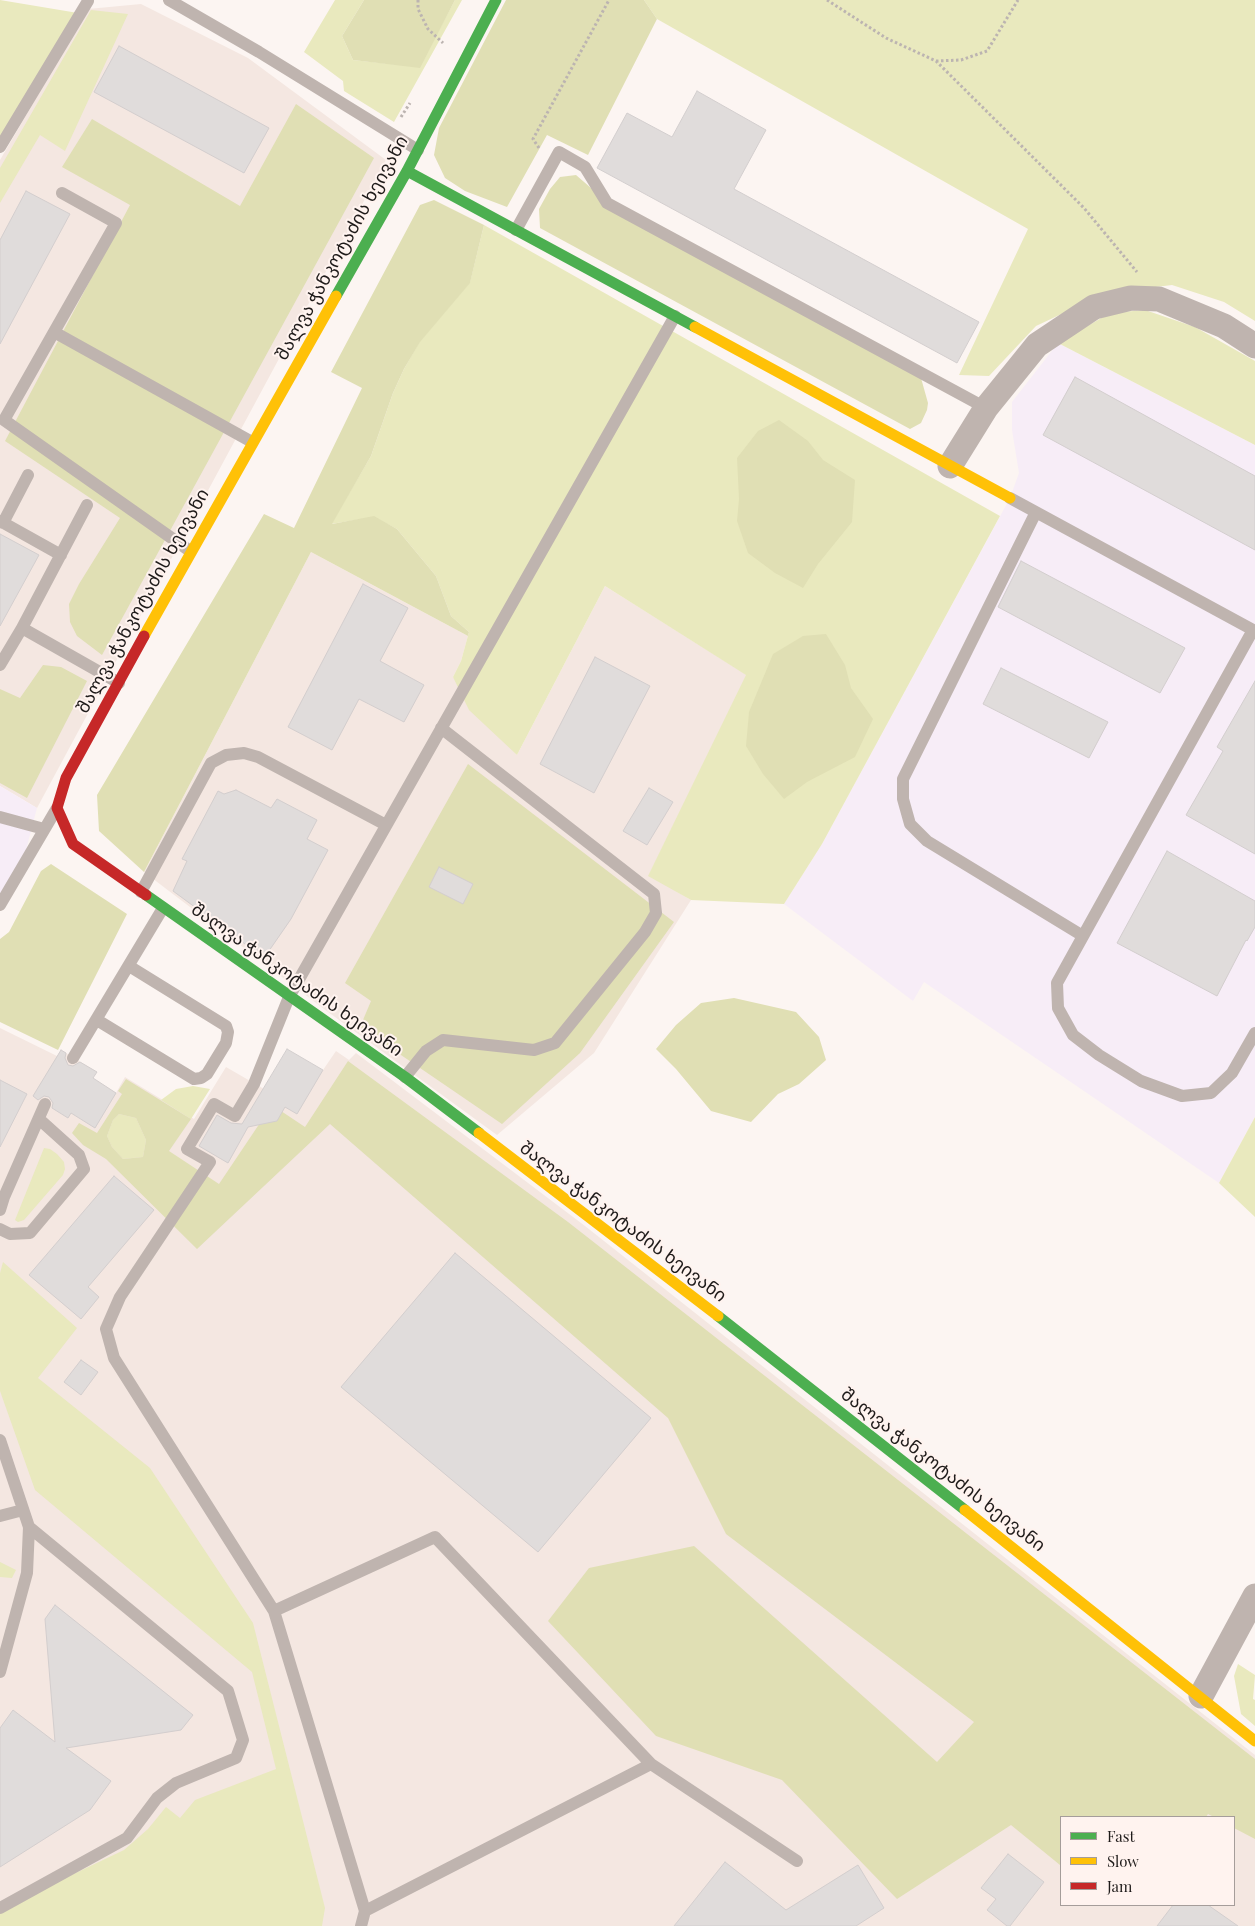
<!DOCTYPE html>
<html>
<head>
<meta charset="utf-8">
<style>
  body { margin:0 }
  #map { position:relative; width:1255px; height:1926px; overflow:hidden; background:#fcf5f2; font-family:"Playfair Display",serif }
  canvas { display:block }
  .legend { position:absolute; left:1060px; top:1816px; width:175px; height:90px; box-sizing:border-box; background:#fff3ef; border:1px solid #a59d9a; margin:0; padding:6px 9px; list-style:none; font-size:15px; color:#1f1b1a }
  .legend li { display:flex; align-items:center; gap:10px; height:25px }
  .legend b { width:25px; border:1px solid #a59d9a }
</style>
</head>
<body>
<div id="map">
<canvas width="1255" height="1926"></canvas>
<ul class="legend">
<li><b style="height:6px;background:#4caf50"></b>Fast</li>
<li><b style="height:6px;background:#ffc107"></b>Slow</li>
<li><b style="height:6px;background:#c62828"></b>Jam</li>
</ul>
</div>
<script>
const context = document.querySelector('canvas').getContext('2d');
context.lineJoin = 'round';
function fillPath(path, color) {
  context.fillStyle = color;
  context.fill(path, 'evenodd');
}
function shape(rows) {
  const path = new Path2D();
  for (const r of rows) {
    path.moveTo(r[0], r[1]);
    for (let i = 2; i < r.length; i += 2) path.lineTo(r[i], r[i + 1]);
  }
  return path;
}
function strokePath(path, color, width, dash) {
  context.strokeStyle = color;
  context.lineWidth = width;
  context.lineCap = dash ? 'butt' : 'round';
  context.setLineDash(dash || []);
  context.stroke(path);
}
function write(font, color, halo, rows, align = 'center') {
  context.font = font + ' "Playfair Display","Noto Sans Georgian",serif';
  context.lineWidth = 4;
  context.setLineDash([]);
  context.textBaseline = 'middle';
  context.strokeStyle = halo;
  context.fillStyle = color;
  for (const [text, x, y, turn = 0] of rows) {
    context.save();
    context.translate(x, y);
    context.rotate((+turn || 0) * Math.PI / 180);
    context.textAlign = isNaN(turn) ? turn : align;
    if (halo) context.strokeText(text, 0, 0);
    context.fillText(text, 0, 0);
    context.restore();
  }
}
const built = shape([
  [141,4,248,58,386,160,37,808,0,786,0,160,88,9],
  [311,552,468,636,461,661,453,677,517,755,605,586,747,675,649,875,691,900,594,1053,497,1135,324,1009,144,872],
  [0,1028,57,1056,61,1050,97,1072,93,1078,116,1093,125,1077,194,1119,226,1067,264,1089,323,1070,336,1051,349,1060,356,1053,585,1226,1255,1755,1255,1926,0,1926],
  [1061,1817,1234,1817,1234,1905,1061,1905]
]);
const industrial = shape([
  [1058,343,1255,445,1255,1117,1219,1183,924,982,913,1001,784,904,822,844,1010,498,1019,473,1012,430,1012,402],
  [0,786,37,808,26,850,0,894]
]);
const green = shape([
  [0,0,78,13,0,140],
  [335,0,364,0,342,36,353,60,419,67,455,0,462,0,394,122,344,91,343,81,304,52],
  [644,0,1255,0,1255,321,1224,302,1172,285,1106,293,1036,326,989,376,959,375,1028,229,657,19],
  [91,10,128,14,65,151,40,135,0,203,0,168],
  [484,225,1000,516,822,844,784,904,691,900,648,876,746,675,605,586,517,755,469,710,453,677,461,661,469,632,451,616,436,576,397,529,374,517,331,524,371,456,393,393,404,369,420,341,470,282],
  [1145,310,1195,327,1255,361,1255,445,1058,343,1110,313],
  [193,1086,210,1089,191,1119,161,1100,176,1089],
  [119,1114,136,1118,146,1140,143,1157,123,1159,112,1147,107,1136,113,1120],
  [1255,1117,1255,1217,1219,1183],
  [44,1148,50,1149,57,1154,64,1162,65,1169,63,1175,24,1220,18,1222,15,1220],
  [3,1262,77,1328,38,1378,150,1468,253,1623,325,1908,322,1926,0,1926,0,1909,124,1850,148,1829,166,1807,180,1818,195,1800,276,1769,252,1672,35,1490,0,1391,0,1273],
  [0,1562,16,1570,12,1578,0,1577],
  [1238,1664,1255,1675,1253,1699,1255,1700,1255,1726,1241,1714,1234,1676]
]);
const forest = shape([
  [364,0,455,0,420,68,353,60,342,36],
  [506,0,644,0,657,19,588,155,547,135,507,207,465,191,445,178,434,155,439,128],
  [296,104,374,158,102,655,77,636,70,622,69,604,79,584,120,518,5,441,130,205,62,167,92,119,240,206],
  [576,175,591,188,921,378,928,403,927,410,921,423,910,429,540,228,539,209,550,189,560,177],
  [434,200,484,225,470,283,420,342,404,369,393,393,371,456,332,524,374,516,397,529,436,576,451,616,469,632,468,636,311,552,144,872,99,831,97,795,264,514,294,528,362,388,331,372,420,205],
  [779,420,808,441,823,460,855,480,852,522,818,564,803,588,775,573,748,553,737,521,739,499,737,458,758,431],
  [826,634,845,665,851,688,873,719,855,757,807,782,784,799,763,774,746,746,749,712,773,654,803,636],
  [43,665,61,667,87,681,27,798,0,783,0,689,20,698],
  [468,764,674,922,580,1053,502,1124,360,1027,371,1001,345,983],
  [51,864,127,914,58,1050,0,1022,0,939,9,932,41,871],
  [734,998,796,1012,819,1037,826,1060,799,1084,778,1094,751,1122,711,1111,676,1069,656,1049,676,1025,701,1003],
  [348,1061,568,1222,1255,1759,1255,1839,1234,1828,1234,1817,1214,1817,1208,1814,1206,1817,1061,1817,1060,1865,1011,1825,897,1899,782,1780,656,1736,548,1621,589,1568,694,1546,937,1762,974,1722,726,1534,668,1418,330,1124,197,1249,106,1159,83,1145,72,1133,79,1123,97,1133,122,1094,118,1091,126,1079,191,1119,169,1151,219,1184,272,1105,305,1127],
  [119,1114,136,1118,146,1140,143,1157,123,1159,112,1147,107,1136,113,1120]
]);
const building = shape([
  [119,46,269,128,244,173,94,92,119,46],
  [697,91,766,130,734,189,979,322,957,363,597,168,627,113,672,137,697,91],
  [26,191,70,214,0,344,0,240,26,191],
  [1075,377,1255,476,1255,550,1043,435,1075,377],
  [0,534,39,555,0,626,0,534],
  [1021,561,1185,648,1160,693,998,607,1021,561],
  [363,584,408,608,380,661,424,685,404,722,359,699,332,750,288,727,363,584],
  [595,657,650,686,594,793,540,764,595,657],
  [1001,668,1108,722,1089,758,983,704,1001,668],
  [1255,681,1255,854,1186,815,1223,751,1217,747,1255,681],
  [649,788,673,802,647,845,623,831,649,788],
  [236,790,271,808,277,799,317,820,307,839,328,850,291,919,264,958,173,891,187,861,182,859,218,791,224,794,236,790],
  [1167,851,1255,901,1255,927,1247,941,1246,940,1217,996,1117,943,1167,851],
  [439,867,473,884,463,904,429,887,439,867],
  [287,1049,323,1070,297,1114,285,1107,277,1121,248,1127,228,1163,199,1146,217,1115,231,1123,242,1124,287,1049],
  [61,1050,66,1053,65,1058,68,1065,73,1066,80,1062,97,1072,93,1078,116,1093,95,1128,71,1113,68,1118,52,1108,53,1103,49,1097,44,1096,38,1100,33,1096,61,1050],
  [0,1080,27,1094,0,1147,0,1080],
  [114,1176,154,1210,88,1287,99,1297,81,1319,29,1275,114,1176],
  [455,1253,651,1418,538,1552,341,1387,455,1253],
  [81,1360,98,1372,81,1395,64,1382,81,1360],
  [55,1605,193,1715,181,1730,66,1748,111,1781,90,1810,0,1867,0,1728,13,1710,55,1742,45,1619,55,1605],
  [1008,1854,1044,1882,1010,1926,1007,1926,987,1910,996,1899,981,1888,1008,1854],
  [725,1862,786,1910,858,1865,884,1908,856,1926,674,1926,725,1862],
  [1173,1905,1208,1905,1238,1926,1157,1926,1173,1905]
]);
const path = shape([
  [418,0,418,9,428,29,443,43],
  [827,0,886,38,936,61,1084,208,1137,272],
  [936,61,961,60,987,51,1018,0],
  [401,117,410,103],
  [539,148,533,139,609,0]
]);
const lane = shape([
  [169,0,259,52,418,150],
  [0,147,88,1],
  [516,230,559,152,585,167,607,203,986,408],
  [54,332,116,223,62,193],
  [1010,498,1255,631],
  [1036,512,903,779,903,799,910,824,927,841,1083,936],
  [0,521,61,555],
  [3,523,28,475],
  [190,551,4,420,54,332,252,442],
  [22,628,87,505],
  [1253,630,1057,983,1058,1008,1073,1035,1099,1055,1141,1081,1182,1096,1211,1093,1232,1073,1255,1033],
  [0,665,22,628,119,683],
  [0,817,44,829],
  [141,892,211,763,226,755,244,753,258,757,386,825],
  [0,905,57,808],
  [97,1020,194,1079,201,1078,207,1074,226,1043,228,1032,226,1026,129,966],
  [73,1058,163,908],
  [405,1077,426,1051,443,1040,534,1050,555,1043,645,932,656,913,654,894,441,728],
  [0,1210,4,1197,45,1104],
  [0,1229,10,1234,30,1233,84,1169,79,1155,39,1119],
  [0,1440,29,1527,27,1573,0,1672],
  [0,1516,23,1510],
  [274,1611,435,1537,651,1764,365,1911],
  [651,1764,797,1861],
  [0,1908,127,1838,157,1798,176,1783,236,1758,243,1740,228,1691,29,1527],
  [361,1926,365,1911,274,1611,114,1358,106,1329,120,1297,210,1162,187,1149,214,1104,235,1116,254,1084,289,997,675,316]
]);
const street = shape([
  [950,466,986,408,1037,345,1094,307,1131,298,1159,299,1224,326,1255,346],
  [1201,1696,1255,1596]
]);
const fast = shape([
  [407,171,695,327],
  [336,296,407,171,496,0],
  [146,895,405,1077,479,1133],
  [718,1316,965,1510]
]);
const slow = shape([
  [695,327,1010,498],
  [144,636,336,296],
  [479,1133,718,1316],
  [965,1510,1255,1741]
]);
const jam = shape([
  [144,636,66,778,57,808,73,844,146,895]
]);
const streetNames = [
  ["შალვა ჭანკოტაძის ხეივანი",342,248,-61],
  ["შალვა ჭანკოტაძის ხეივანი",143,601,-61],
  ["შალვა ჭანკოტაძის ხეივანი",297,980,35],
  ["შალვა ჭანკოტაძის ხეივანი",623,1222,37],
  ["შალვა ჭანკოტაძის ხეივანი",943,1470,38]
];
fillPath(built, '#f4e7e1');
fillPath(industrial, '#f7edf7');
fillPath(green, '#e9e9be');
fillPath(forest, '#e0dfb4');
fillPath(building, '#e0dcdb');
strokePath(building, '#d3cece', 1);
strokePath(path, '#bcb4b1', 3, [2.5, 2.5]);
strokePath(lane, '#bfb4af', 12);
strokePath(street, '#bfb4af', 25);
strokePath(fast, '#4caf50', 11);
strokePath(slow, '#ffc107', 11);
strokePath(jam, '#c62828', 11);
write('18px', '#1f1b1a', '#fff3ef', streetNames);
</script>
</body>
</html>
